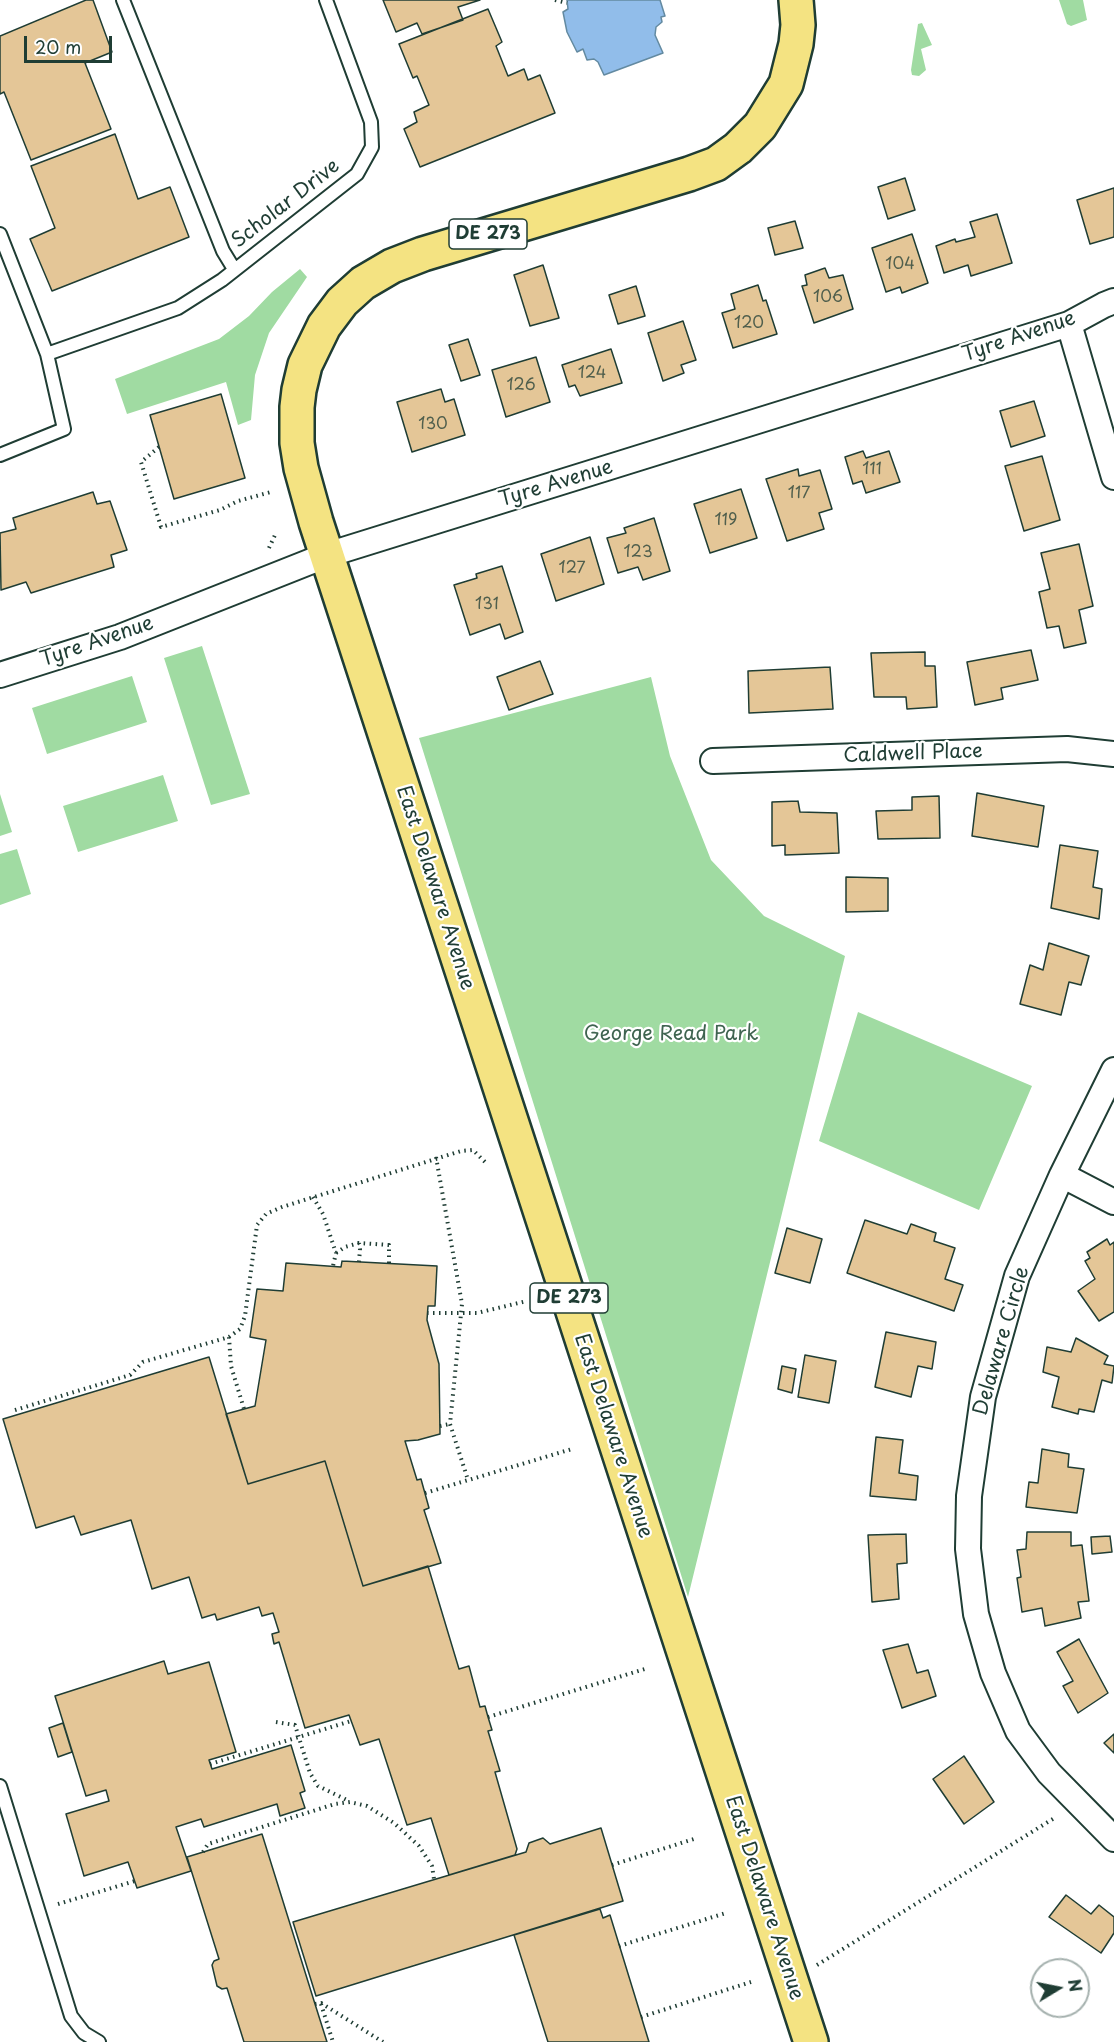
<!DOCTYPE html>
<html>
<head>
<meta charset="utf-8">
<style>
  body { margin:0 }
  #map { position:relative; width:1114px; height:2042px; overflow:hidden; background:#fff; font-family:"Playpen Sans",sans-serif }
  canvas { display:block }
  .north { position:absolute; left:1030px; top:1958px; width:60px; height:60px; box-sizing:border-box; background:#fff; border:2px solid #a5b1ae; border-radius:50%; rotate:80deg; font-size:16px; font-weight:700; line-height:24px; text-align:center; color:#1f3d34 }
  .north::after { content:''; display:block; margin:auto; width:21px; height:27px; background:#1f3d34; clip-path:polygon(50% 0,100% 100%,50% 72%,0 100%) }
  .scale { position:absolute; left:24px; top:36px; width:88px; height:27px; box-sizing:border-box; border:3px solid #1f3d34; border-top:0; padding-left:8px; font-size:18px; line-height:21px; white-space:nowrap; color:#1f3d34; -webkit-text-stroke:4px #fff; paint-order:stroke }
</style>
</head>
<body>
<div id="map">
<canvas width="1114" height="2042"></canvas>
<div class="north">N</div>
<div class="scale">20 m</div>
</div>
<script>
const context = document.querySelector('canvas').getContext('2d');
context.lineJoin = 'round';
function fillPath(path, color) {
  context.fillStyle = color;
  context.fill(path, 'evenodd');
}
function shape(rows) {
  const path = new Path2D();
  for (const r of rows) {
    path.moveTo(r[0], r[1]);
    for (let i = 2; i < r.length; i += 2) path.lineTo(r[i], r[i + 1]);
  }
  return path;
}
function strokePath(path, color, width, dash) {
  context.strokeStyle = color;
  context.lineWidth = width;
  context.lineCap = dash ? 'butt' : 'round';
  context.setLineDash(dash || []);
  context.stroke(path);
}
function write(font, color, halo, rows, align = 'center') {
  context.font = font + ' "Playpen Sans",sans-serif';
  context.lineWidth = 4.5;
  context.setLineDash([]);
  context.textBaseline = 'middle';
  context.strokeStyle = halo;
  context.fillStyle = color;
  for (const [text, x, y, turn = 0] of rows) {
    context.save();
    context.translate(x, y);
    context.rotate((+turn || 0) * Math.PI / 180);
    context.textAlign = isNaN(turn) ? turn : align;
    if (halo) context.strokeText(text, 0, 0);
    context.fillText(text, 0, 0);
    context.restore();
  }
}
const green = shape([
  [1059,0,1083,0,1087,20,1071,26,1067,24],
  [922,23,932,45,921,49,926,70,919,76,912,75,911,70,918,24],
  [300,269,307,277,269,333,255,375,251,420,238,425,226,382,127,414,115,379,219,339,249,316,272,292],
  [202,646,250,794,211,805,164,658],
  [132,676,147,722,47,754,32,708],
  [651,677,670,756,711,860,764,916,845,956,688,1597,419,738],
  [163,775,178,821,78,852,63,806],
  [0,794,12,832,0,836],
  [17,849,31,894,0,905,0,854],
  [858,1012,1032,1086,979,1210,819,1141]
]);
const water = shape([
  [567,0,660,0,665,16,661,17,662,22,656,27,655,35,663,53,604,75,598,62,594,59,587,60,583,49,577,52,567,32,563,12,568,9,567,0]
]);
const building = shape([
  [86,0,93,0,112,52,85,63,111,129,31,160,4,92,0,94,0,36,86,0],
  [383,0,480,0,458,7,463,20,422,34,417,23,396,32,383,0],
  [488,9,502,42,496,46,508,76,524,69,528,80,540,75,555,113,420,167,404,129,417,122,414,112,429,105,417,76,413,78,399,44,488,9],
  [115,134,138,199,170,187,189,237,52,291,30,239,55,228,31,166,115,134],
  [905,178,915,210,888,219,878,187,905,178],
  [1114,188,1114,237,1090,244,1077,200,1114,188],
  [997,214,1012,263,971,276,968,265,944,273,936,246,955,239,956,242,975,237,970,222,997,214],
  [795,221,803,248,775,255,768,228,795,221],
  [912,234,928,283,902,293,900,287,886,292,872,248,912,234],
  [543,265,559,318,530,326,514,275,543,265],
  [825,268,829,278,843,275,853,309,814,323,802,286,807,285,805,275,825,268],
  [758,285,763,301,766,300,777,334,733,348,722,313,735,309,731,294,758,285],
  [636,286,645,316,618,324,609,295,636,286],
  [683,321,696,360,681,365,684,373,663,381,648,333,683,321],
  [468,339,480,375,461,381,449,345,468,339],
  [611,349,622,383,580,396,575,385,569,387,562,365,611,349],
  [536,357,550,402,506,417,492,370,536,357],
  [441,389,445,402,454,399,465,435,412,452,397,402,441,389],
  [221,394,245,478,174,499,150,415,221,394],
  [1034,401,1045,436,1011,447,1000,411,1034,401],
  [863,451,866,458,889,451,900,482,866,493,862,481,853,484,845,457,863,451],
  [1042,456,1060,520,1024,531,1005,466,1042,456],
  [798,469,799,476,820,470,832,509,819,513,824,529,787,541,766,479,798,469],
  [741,489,757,538,710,553,694,504,741,489],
  [93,492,97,504,110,501,127,550,111,555,114,567,31,593,26,582,1,590,0,533,16,529,13,518,93,492],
  [654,518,670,571,643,580,638,567,618,573,607,538,626,533,624,528,654,518],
  [590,537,604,584,556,601,541,554,590,537],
  [1079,544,1093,606,1079,610,1086,643,1064,648,1059,626,1047,628,1039,592,1050,589,1041,553,1079,544],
  [502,566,523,632,505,639,500,624,470,635,454,585,477,578,476,574,502,566],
  [1031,650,1038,680,1001,688,1003,699,975,705,967,662,1031,650],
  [925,652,925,666,935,666,937,707,907,709,906,697,874,697,871,653,925,652],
  [540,661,553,694,509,710,497,677,540,661],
  [830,667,833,709,749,713,748,671,830,667],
  [977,793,1044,806,1038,847,972,836,977,793],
  [939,796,940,838,878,839,876,811,912,810,912,797,939,796],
  [798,801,800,812,837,813,839,853,785,855,785,845,772,846,772,802,798,801],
  [1060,845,1098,851,1093,887,1102,889,1099,919,1051,908,1060,845],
  [846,877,888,878,888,911,846,912,846,877],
  [1049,943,1089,956,1081,985,1069,982,1061,1015,1020,1004,1030,965,1043,970,1049,943],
  [865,1220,907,1234,911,1224,936,1233,934,1241,955,1248,945,1279,963,1285,954,1311,847,1273,865,1220],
  [787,1228,822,1239,810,1283,775,1273,787,1228],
  [1107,1239,1110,1245,1114,1242,1114,1312,1099,1321,1078,1291,1095,1279,1085,1261,1090,1258,1087,1252,1107,1239],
  [342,1261,437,1266,435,1306,428,1306,427,1320,439,1364,440,1434,418,1440,405,1441,417,1480,421,1479,429,1508,424,1510,441,1563,363,1586,325,1461,248,1484,226,1414,255,1406,266,1340,250,1337,257,1289,283,1291,286,1263,341,1267,342,1261],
  [886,1332,936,1342,932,1369,918,1366,911,1397,875,1387,886,1332],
  [1076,1338,1108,1356,1104,1364,1114,1366,1112,1383,1102,1380,1094,1412,1079,1409,1078,1414,1052,1407,1059,1377,1043,1372,1047,1347,1071,1352,1076,1338],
  [805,1355,836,1361,829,1403,798,1397,805,1355],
  [209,1357,248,1484,325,1461,363,1586,428,1566,459,1669,469,1666,480,1707,485,1706,488,1717,492,1730,488,1731,500,1771,495,1772,517,1849,515,1855,449,1875,431,1818,407,1825,379,1739,360,1745,349,1715,305,1728,279,1642,274,1644,272,1634,279,1632,273,1613,262,1616,259,1607,217,1620,215,1614,202,1618,189,1577,152,1589,131,1520,81,1535,74,1516,36,1528,3,1419,209,1357],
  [782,1366,796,1369,792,1393,778,1389,782,1366],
  [876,1437,903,1440,899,1473,918,1476,916,1500,870,1496,876,1437],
  [1042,1449,1069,1454,1068,1467,1084,1469,1077,1513,1026,1507,1029,1482,1038,1483,1042,1449],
  [1027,1532,1071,1532,1071,1546,1082,1545,1089,1601,1078,1602,1081,1618,1045,1626,1042,1608,1022,1612,1017,1578,1021,1577,1017,1550,1026,1549,1027,1532],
  [906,1534,907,1563,897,1564,899,1599,872,1602,868,1535,906,1534],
  [1110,1536,1112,1552,1092,1554,1091,1537,1110,1536],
  [1079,1639,1108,1693,1078,1713,1063,1686,1073,1681,1057,1652,1079,1639],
  [908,1644,917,1673,928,1670,936,1696,902,1708,883,1650,908,1644],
  [164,1661,168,1674,209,1662,236,1752,209,1760,212,1769,291,1745,305,1791,300,1793,305,1808,280,1816,277,1804,204,1827,201,1819,176,1827,191,1871,137,1888,128,1862,84,1876,66,1814,109,1801,106,1790,86,1796,55,1696,164,1661],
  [63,1723,72,1752,58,1757,49,1728,63,1723],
  [1114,1734,1114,1753,1104,1743,1114,1734],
  [964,1756,994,1802,964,1824,933,1779,964,1756],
  [601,1828,623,1901,316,1996,293,1922,526,1852,529,1843,543,1838,550,1844,601,1828],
  [262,1834,315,2004,327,2042,244,2042,227,1988,222,1989,217,1986,212,1965,214,1961,219,1959,187,1857,262,1834],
  [1066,1895,1091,1914,1099,1905,1114,1917,1114,1933,1101,1953,1049,1917,1066,1895],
  [600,1909,603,1918,610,1915,649,2042,548,2042,514,1935,600,1909]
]);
const path = shape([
  [555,0,567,3],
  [159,447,141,462,161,527,220,510,238,501,271,492],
  [269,548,275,535],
  [436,1157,462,1304,450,1424,468,1480],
  [313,1197,323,1214,336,1253,333,1266],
  [336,1253,345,1247,359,1243,389,1245,389,1263],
  [359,1262,360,1249,359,1243],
  [427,1313,477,1313,527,1301],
  [229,1337,231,1366,244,1409],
  [15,1410,130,1375,143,1362,229,1337,240,1329,245,1316,257,1225,266,1214,282,1207,461,1151,473,1150,486,1163],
  [440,1426,450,1424],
  [425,1493,572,1449],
  [488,1717,645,1669],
  [276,1722,295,1725,310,1773,318,1786,349,1801],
  [210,1764,351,1721],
  [203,1852,208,1844,335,1804,350,1802,367,1806,394,1823,419,1846,432,1866,434,1879],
  [612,1865,697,1838],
  [58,1904,135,1881],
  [619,1946,726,1913],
  [817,1965,1056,1817],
  [315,2004,321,2003,383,2042],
  [321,2004,333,2042],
  [641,2017,751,1982]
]);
const lane = shape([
  [123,0,223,251,234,269],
  [0,234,47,354,64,429,0,455],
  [47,354,178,308,222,280,357,174,372,147,371,122,326,0],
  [0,1786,71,2016,84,2033,99,2042]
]);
const street = shape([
  [1069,324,1114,477],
  [0,675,120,637,327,555,1069,324,1104,305,1114,301],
  [713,761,1067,749,1114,754],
  [1114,1070,1062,1175,1017,1276,983,1397,969,1496,968,1549,976,1614,993,1673,1018,1731,1049,1773,1114,1839],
  [1062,1175,1114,1202]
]);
const primary = shape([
  [796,0,798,25,796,44,786,84,760,126,738,148,716,164,689,174,423,254,392,266,363,283,342,302,324,326,305,365,299,390,297,407,297,443,301,468,316,522,811,2042]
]);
const numberNames = [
  ["104",900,265],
  ["106",828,298],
  ["120",749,324],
  ["124",592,374],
  ["126",521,386],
  ["130",433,425],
  ["111",872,470],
  ["117",799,494],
  ["119",726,521],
  ["123",638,553],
  ["127",572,569],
  ["131",487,605]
];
const shields = [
  [488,234,78],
  [569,1298,78]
];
const shieldNames = [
  ["DE 273",488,234],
  ["DE 273",569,1298]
];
const streetNames = [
  ["Scholar Drive",286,204,-38],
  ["Tyre Avenue",1019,337,-19],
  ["Tyre Avenue",556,484,-17],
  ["Tyre Avenue",97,642,-19],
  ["Caldwell Place",913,754,-2],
  ["East Delaware Avenue",435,888,72],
  ["Delaware Circle",1002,1341,-74],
  ["East Delaware Avenue",613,1436,72],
  ["East Delaware Avenue",764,1898,72]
];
const parkNames = [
  ["George Read Park",671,1034]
];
fillPath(green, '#a0dba2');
fillPath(water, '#91bdea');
strokePath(water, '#638aa1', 1.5);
fillPath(building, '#e4c697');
strokePath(building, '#1f3d34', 1.5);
strokePath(lane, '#1f3d34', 16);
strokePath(street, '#1f3d34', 28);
strokePath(primary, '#1f3d34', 38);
strokePath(path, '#1f3d34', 4, [1.5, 4.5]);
strokePath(lane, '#fff', 12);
strokePath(street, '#fff', 24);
strokePath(primary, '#f4e382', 33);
write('16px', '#505f4d', null, numberNames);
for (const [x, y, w] of shields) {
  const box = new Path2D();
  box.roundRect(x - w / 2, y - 15, w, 30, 4.5);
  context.fillStyle = '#fff';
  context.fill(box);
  strokePath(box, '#1f3d34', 1.5);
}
write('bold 18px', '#1f3d34', null, shieldNames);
write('20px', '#1f3d34', '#fff', streetNames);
write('20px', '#3f6450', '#fff', parkNames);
</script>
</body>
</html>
